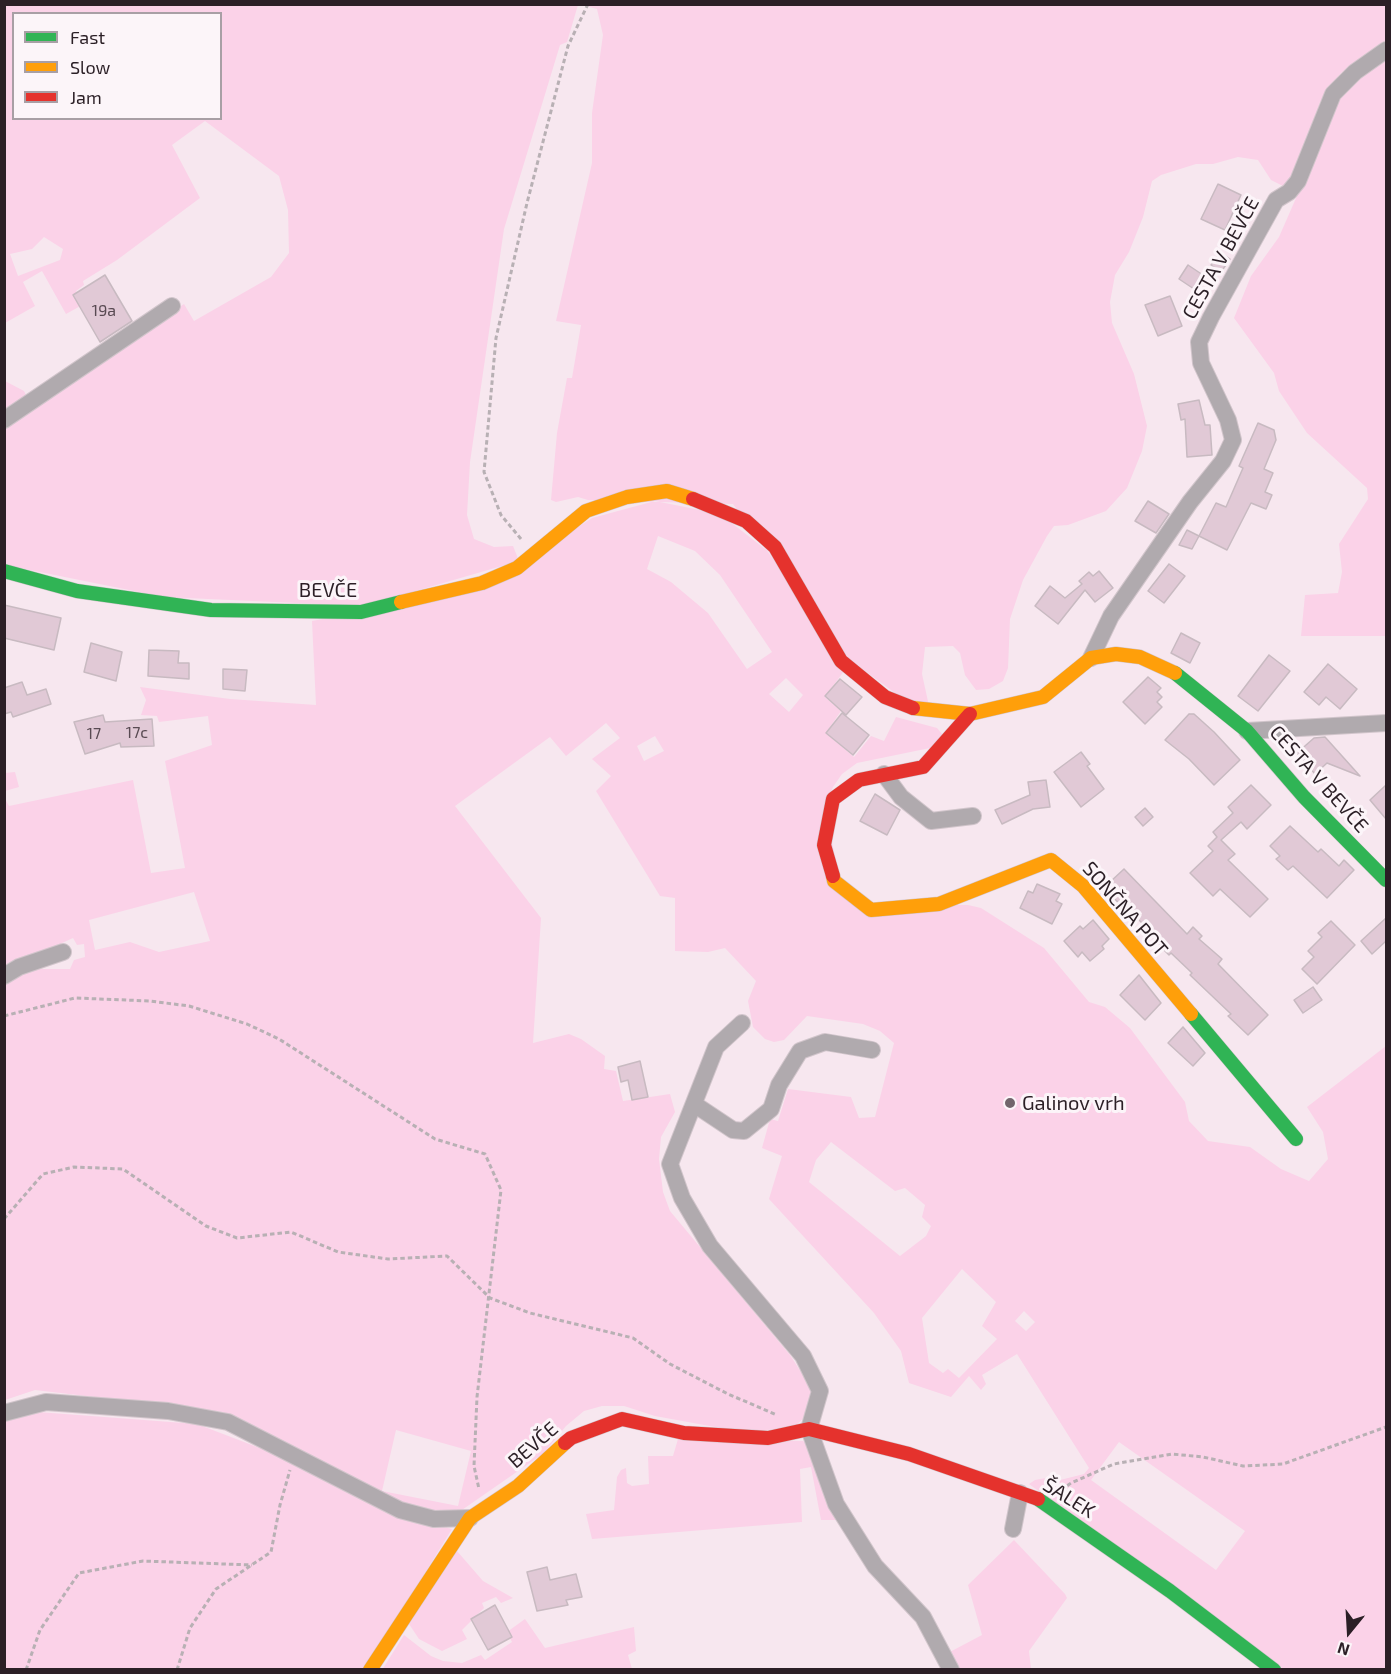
<!DOCTYPE html>
<html>
<head>
<meta charset="utf-8">
<style>
  body { margin:0 }
  #map { position:relative; width:1391px; height:1674px; overflow:hidden; background:#f7e7ef; font-family:"Exo 2",sans-serif }
  canvas { display:block }
  .frame { position:absolute; inset:0; border:6px solid #2b1f26; pointer-events:none }
  .legend { position:absolute; left:12px; top:12px; width:210px; height:108px; box-sizing:border-box; background:#fcf5f9; border:2px solid #a89fa5; margin:0; padding:8px 10px; list-style:none; font-size:18px; color:#2b1f26 }
  .legend li { display:flex; align-items:center; gap:12px; height:30px }
  .legend b { width:30px; border:2px solid #a89fa5 }
  .north { position:absolute; left:1319px; top:1602px; width:60px; height:60px; -webkit-text-stroke:4px #fcf5f9; paint-order:stroke; rotate:198deg; font-size:16px; font-weight:700; line-height:24px; text-align:center; color:#2b1f26 }
  .north::after { content:''; display:block; margin:auto; width:21px; height:27px; background:#2b1f26; clip-path:polygon(50% 0,100% 100%,50% 72%,0 100%) }
</style>
</head>
<body>
<div id="map">
<canvas width="1391" height="1674"></canvas>
<div class="frame"></div>
<ul class="legend">
<li><b style="height:8px;background:#30b455"></b>Fast</li>
<li><b style="height:8px;background:#ff9f0a"></b>Slow</li>
<li><b style="height:8px;background:#e5322d"></b>Jam</li>
</ul>
<div class="north">N</div>
</div>
<script>
const context = document.querySelector('canvas').getContext('2d');
context.lineJoin = 'round';
function fillPath(path, color) {
  context.fillStyle = color;
  context.fill(path, 'evenodd');
}
function shape(rows) {
  const path = new Path2D();
  for (const r of rows) {
    path.moveTo(r[0], r[1]);
    for (let i = 2; i < r.length; i += 2) path.lineTo(r[i], r[i + 1]);
  }
  return path;
}
function strokePath(path, color, width, dash) {
  context.strokeStyle = color;
  context.lineWidth = width;
  context.lineCap = dash ? 'butt' : 'round';
  context.setLineDash(dash || []);
  context.stroke(path);
}
function write(font, color, halo, rows, align = 'center') {
  context.font = font + ' "Exo 2",sans-serif';
  context.lineWidth = 6;
  context.setLineDash([]);
  context.textBaseline = 'middle';
  context.strokeStyle = halo;
  context.fillStyle = color;
  for (const [text, x, y, turn = 0] of rows) {
    context.save();
    context.translate(x, y);
    context.rotate((+turn || 0) * Math.PI / 180);
    context.textAlign = isNaN(turn) ? turn : align;
    if (halo) context.strokeText(text, 0, 0);
    context.fillText(text, 0, 0);
    context.restore();
  }
}
const green = shape([
  [5,5,578,5,567,42,560,45,504,229,470,462,467,515,474,539,494,547,513,546,519,561,364,606,164,597,5,565,5,425,184,304,194,321,271,277,289,253,288,210,279,176,205,121,172,145,200,198,117,260,83,281,84,285,76,291,84,304,66,314,42,271,23,282,35,306,5,323],
  [14,14,220,14,220,118,14,118],
  [44,237,63,249,60,260,18,276,10,254,32,249],
  [582,5,1386,5,1386,46,1341,73,1320,102,1296,176,1283,186,1271,180,1258,160,1238,157,1213,164,1196,164,1161,175,1152,181,1143,217,1129,252,1115,275,1110,302,1112,323,1134,374,1147,426,1142,451,1127,488,1106,511,1068,525,1054,526,1047,536,1023,580,1010,619,1008,668,1003,681,989,689,976,690,965,675,960,653,953,646,925,647,922,674,929,706,906,701,843,655,733,504,588,500,578,497,556,502,551,500,557,433,567,378,572,378,581,325,556,321,592,163,592,113,603,35,597,9],
  [1386,59,1386,636,1301,636,1305,595,1338,593,1342,572,1339,544,1368,499,1367,488,1307,433,1279,391,1274,373,1234,318,1251,276,1279,237,1300,189,1321,128,1350,82],
  [5,381,24,391,27,397,5,411],
  [655,501,720,514,769,552,844,671,825,697,841,711,826,733,854,757,871,736,884,741,896,717,937,728,943,735,930,748,857,763,842,774,833,787,825,808,839,876,874,904,968,905,981,908,1044,948,1089,1002,1105,1007,1130,1028,1185,1102,1189,1121,1208,1141,1250,1147,1281,1169,1309,1181,1328,1159,1323,1132,1307,1107,1386,1046,1386,1669,1280,1669,1029,1484,1035,1480,1046,1478,1052,1482,1084,1474,1089,1468,1017,1354,982,1375,986,1384,981,1390,969,1376,951,1397,909,1383,901,1351,874,1313,769,1199,782,1156,762,1148,770,1119,778,1121,788,1089,851,1097,859,1118,875,1117,894,1043,880,1031,863,1024,807,1016,784,1040,774,1042,765,1039,753,1027,748,1001,756,981,725,948,708,952,675,951,675,898,660,896,596,791,611,776,592,759,620,738,606,723,566,756,550,737,455,806,541,918,533,1043,569,1034,581,1039,605,1056,604,1069,616,1071,623,1101,670,1094,675,1112,661,1137,659,1159,663,1192,670,1211,790,1355,814,1392,808,1414,792,1429,737,1431,655,1416,624,1406,602,1406,584,1411,566,1426,544,1453,459,1512,443,1513,398,1505,223,1412,35,1390,5,1400,5,984,28,969,70,969,74,960,85,957,84,944,77,945,73,938,5,969,4,797,9,806,133,780,151,873,185,868,165,761,212,745,208,716,159,722,157,716,141,715,146,700,140,687,230,699,316,705,312,621,484,588,592,518],
  [658,536,695,551,720,575,772,652,747,669,708,613,671,582,647,569],
  [786,678,803,695,789,712,769,694],
  [655,736,664,751,644,761,637,746],
  [194,892,210,941,159,952,130,942,95,950,89,920],
  [831,1142,895,1191,905,1188,925,1205,922,1217,931,1226,926,1236,900,1256,809,1182,816,1160],
  [962,1269,996,1302,982,1326,997,1339,959,1378,948,1369,943,1373,929,1363,922,1318],
  [1024,1311,1035,1322,1026,1331,1015,1321],
  [396,1430,471,1451,458,1506,382,1491],
  [1119,1442,1245,1531,1216,1570,1091,1480],
  [15,772,19,787,5,791,5,773],
  [38,1412,197,1424,291,1460,326,1481,390,1513,452,1529,366,1669,5,1670,5,1417],
  [678,1439,803,1441,807,1443,838,1520,821,1520,811,1467,800,1469,802,1522,592,1539,586,1514,614,1510,617,1477,621,1470,626,1468,627,1483,632,1486,649,1484,648,1456,673,1456],
  [1014,1540,1065,1594,1067,1598,1029,1651,1031,1669,954,1669,946,1654,982,1635,968,1585],
  [457,1551,483,1581,513,1598,501,1603,496,1597,482,1603,484,1608,462,1630,467,1639,442,1651,419,1639,409,1624],
  [525,1619,545,1648,634,1627,636,1651,628,1655,632,1669,382,1670,404,1635,431,1656,443,1661,462,1663,481,1655,485,1660,512,1642,507,1632]
]);
const building = shape([
  [1218,184,1241,195,1225,230,1201,219,1218,184],
  [1220,252,1230,259,1221,272,1211,265,1220,252],
  [1188,265,1206,277,1197,291,1179,279,1188,265],
  [105,275,132,321,100,342,73,295,105,275],
  [1170,296,1182,326,1158,336,1145,305,1170,296],
  [1199,400,1205,425,1210,425,1212,455,1187,457,1185,419,1181,420,1178,404,1199,400],
  [1258,423,1274,430,1276,440,1264,469,1273,473,1265,492,1272,495,1266,509,1251,503,1227,550,1199,536,1216,503,1226,507,1243,468,1239,466,1258,423],
  [1148,501,1169,514,1156,533,1135,521,1148,501],
  [1187,530,1199,536,1192,549,1179,545,1187,530],
  [1169,564,1185,576,1164,603,1148,591,1169,564],
  [1099,571,1113,588,1095,602,1085,590,1058,624,1035,606,1050,586,1065,598,1082,584,1079,581,1089,572,1093,576,1099,571],
  [4,605,61,618,54,650,4,638,4,605],
  [1181,633,1200,643,1190,663,1171,653,1181,633],
  [91,643,122,652,116,681,84,672,91,643],
  [149,650,179,651,178,663,189,663,189,679,148,676,149,650],
  [1269,655,1290,671,1258,711,1238,696,1269,655],
  [1328,664,1357,689,1340,709,1326,697,1319,705,1304,692,1328,664],
  [223,669,247,670,245,691,223,689,223,669],
  [1148,677,1161,688,1157,692,1162,697,1157,702,1162,707,1145,724,1123,702,1148,677],
  [840,679,862,697,846,715,825,696,840,679],
  [22,682,27,695,46,689,51,704,13,717,11,712,4,714,4,688,22,682],
  [842,713,869,735,853,755,826,733,842,713],
  [1189,714,1194,714,1214,732,1240,760,1214,785,1189,759,1165,740,1189,714],
  [103,715,105,722,152,719,154,746,121,747,120,743,85,754,74,722,103,715],
  [1325,737,1360,776,1327,763,1315,774,1297,753,1314,738,1325,737],
  [1081,752,1090,764,1087,766,1104,789,1081,807,1054,772,1081,752],
  [1046,780,1050,807,1033,809,1002,824,995,810,1030,795,1028,782,1046,780],
  [1251,785,1271,805,1247,829,1241,822,1221,840,1235,854,1228,860,1268,899,1250,917,1220,889,1213,896,1190,873,1213,851,1208,846,1217,837,1213,832,1233,813,1228,807,1251,785],
  [1386,785,1386,819,1370,800,1386,785],
  [875,794,900,810,887,835,860,821,875,794],
  [1145,808,1153,817,1143,826,1135,817,1145,808],
  [1290,826,1318,852,1321,849,1339,866,1344,860,1354,870,1327,898,1293,866,1288,870,1276,859,1280,856,1270,846,1290,826],
  [1124,869,1187,934,1193,927,1202,936,1199,939,1222,959,1218,964,1268,1015,1248,1035,1228,1016,1231,1014,1190,975,1192,973,1171,953,1169,955,1157,943,1159,940,1138,919,1136,921,1111,895,1117,889,1110,882,1124,869],
  [1037,884,1060,894,1056,901,1062,904,1052,924,1020,908,1028,891,1033,893,1037,884],
  [1386,918,1386,941,1372,954,1361,941,1386,918],
  [1093,920,1109,939,1102,946,1104,949,1090,961,1082,952,1078,957,1064,941,1080,926,1083,929,1093,920],
  [1331,921,1355,945,1317,984,1302,969,1314,957,1308,951,1322,937,1318,933,1331,921],
  [1139,975,1161,1003,1145,1020,1120,995,1139,975],
  [1313,987,1322,1000,1303,1013,1294,1000,1313,987],
  [1183,1027,1205,1053,1193,1066,1168,1043,1183,1027],
  [640,1061,648,1097,632,1100,628,1080,621,1082,618,1067,640,1061],
  [547,1567,550,1580,576,1574,582,1597,566,1600,568,1605,537,1611,527,1572,547,1567],
  [495,1605,512,1637,488,1650,471,1619,495,1605]
]);
const path = shape([
  [521,539,501,515,484,472,496,338,527,203,568,46,588,4],
  [4,1016,75,998,150,1001,189,1006,247,1024,279,1039,435,1139,485,1154,501,1190,477,1397,474,1466,479,1489],
  [4,1219,43,1174,74,1167,123,1169,206,1226,237,1238,291,1232,338,1252,388,1259,447,1256,490,1298,530,1313,633,1338,670,1364,728,1394,777,1415],
  [1061,1490,1071,1483,1114,1464,1172,1454,1203,1457,1243,1466,1283,1464,1386,1427],
  [26,1670,40,1630,79,1573,143,1561,252,1565],
  [177,1670,190,1628,216,1589,271,1552,280,1505,290,1470]
]);
const street = shape([
  [4,420,172,306],
  [1091,658,1111,616,1190,502,1223,461,1233,440,1228,420,1201,363,1199,342,1211,317,1276,200,1289,192,1298,181,1333,94,1355,72,1386,50],
  [1247,731,1386,723],
  [884,774,901,797,931,821,973,816],
  [4,976,19,967,63,952],
  [742,1023,716,1047,670,1164,682,1198,710,1246,803,1356,820,1391,809,1429,836,1504,875,1566,923,1617,951,1670],
  [694,1104,733,1130,744,1131,771,1109,779,1085,800,1051,825,1042,872,1050],
  [4,1413,46,1402,168,1411,228,1422,400,1510,434,1519,470,1518],
  [1013,1529,1020,1493]
]);
const fast = shape([
  [4,571,77,591,211,610,361,612,401,602],
  [1175,673,1247,731,1304,797,1386,880],
  [1191,1014,1296,1139],
  [1038,1499,1170,1591,1274,1670]
]);
const slow = shape([
  [401,602,482,583,517,568,586,511,627,497,667,491,693,499],
  [913,708,970,714,1043,697,1091,658,1116,654,1140,657,1175,673],
  [833,876,834,881,871,910,939,904,1051,860,1083,886,1191,1014],
  [370,1670,470,1518,518,1486,565,1443]
]);
const jam = shape([
  [693,499,746,521,775,547,841,661,885,697,913,708],
  [833,876,824,845,833,799,859,780,923,767,970,714],
  [565,1443,571,1438,622,1419,684,1433,768,1438,809,1429,909,1454,1038,1499]
]);
const markers = [
  [1010,1103,6,"#72656c"]
];
const numberNames = [
  ["19a",104,311],
  ["17c",137,733],
  ["17",94,734]
];
const streetNames = [
  ["CESTA V BEVČE",1221,258,-61],
  ["BEVČE",328,590],
  ["CESTA V BEVČE",1319,779,48],
  ["SONČNA POT",1125,909,49],
  ["BEVČE",533,1445,-41],
  ["ŠALEK",1069,1498,32]
];
const poiNames = [
  ["Galinov vrh",1022,1103]
];
fillPath(green, '#fbd2e8');
fillPath(building, '#e1c9d6');
strokePath(building, '#c8bac1', 1.5);
strokePath(street, '#d1c5cb', 18);
strokePath(fast, '#d1c5cb', 15);
strokePath(slow, '#d1c5cb', 15);
strokePath(jam, '#d1c5cb', 15);
strokePath(path, '#b8b0b4', 3, [4.5, 3]);
strokePath(street, '#b0aaae', 16);
strokePath(fast, '#30b455', 14);
strokePath(slow, '#ff9f0a', 14);
strokePath(jam, '#e5322d', 14);
for (const [x, y, r, color] of markers) {
  const dot = new Path2D();
  dot.arc(x, y, r, 0, 2 * Math.PI);
  context.fillStyle = color;
  context.fill(dot);
  strokePath(dot, '#fcf5f9', 2);
}
write('16px', '#584a52', null, numberNames);
write('20px', '#2b1f26', '#fcf5f9', streetNames);
write('20px', '#2b1f26', '#fcf5f9', poiNames, 'left');
</script>
</body>
</html>
